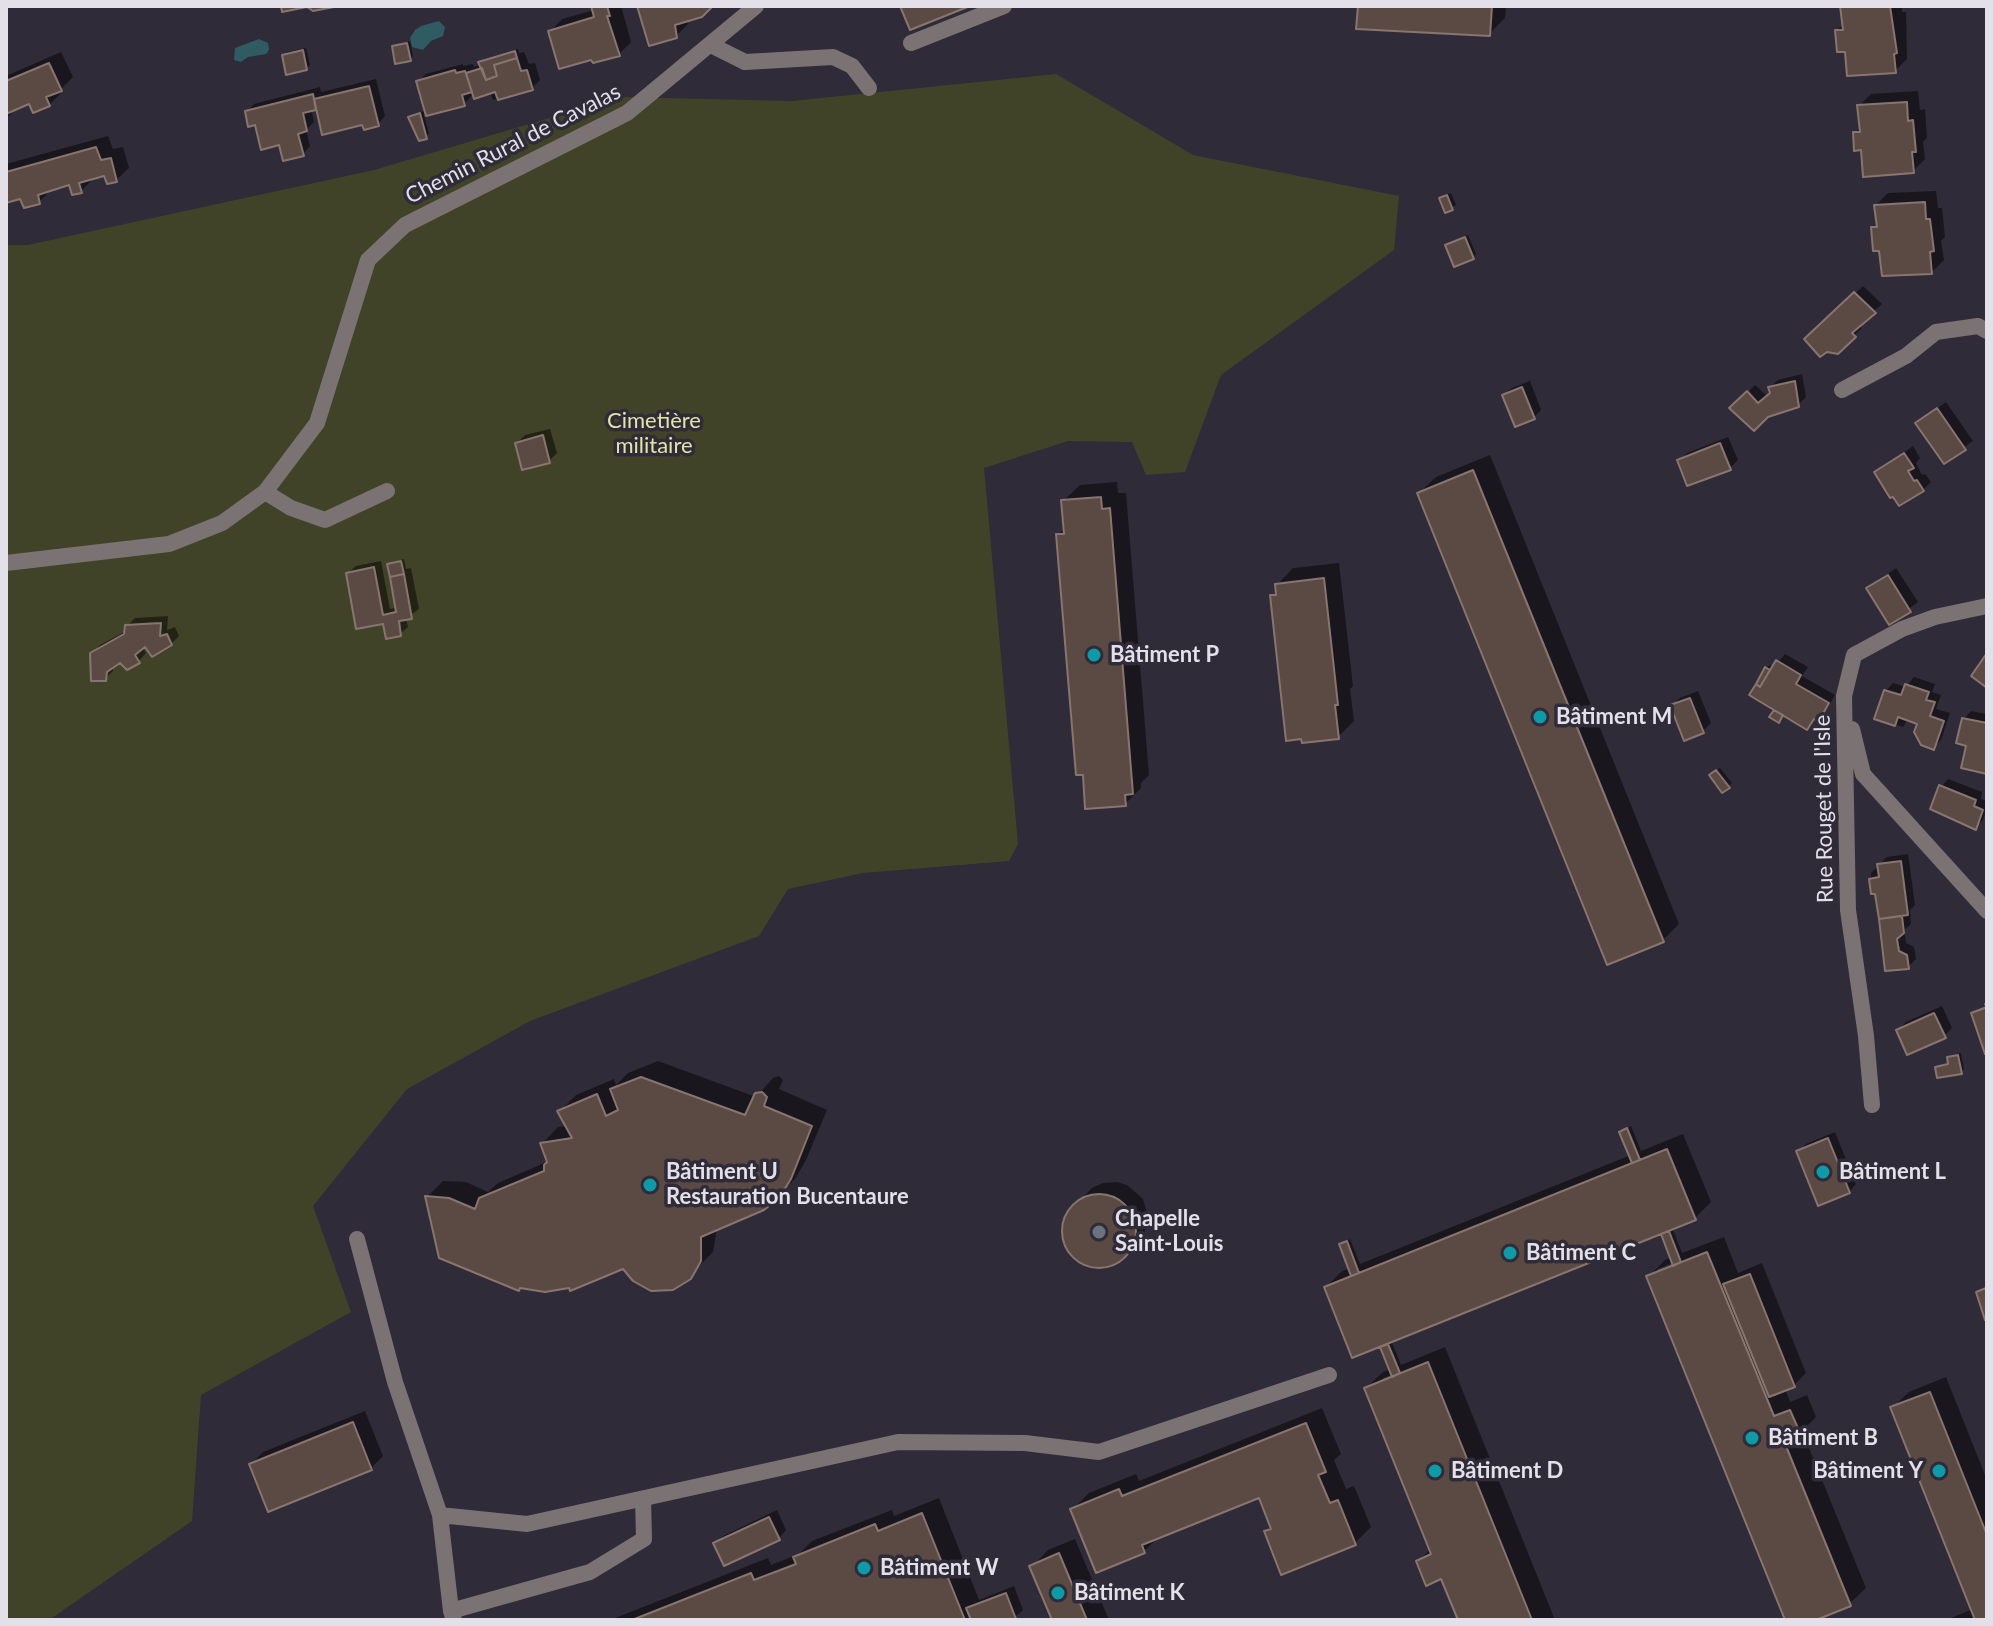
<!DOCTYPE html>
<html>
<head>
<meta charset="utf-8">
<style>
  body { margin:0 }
  #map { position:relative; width:1993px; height:1626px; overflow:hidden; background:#2f2b38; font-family:Lato,sans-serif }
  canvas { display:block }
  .frame { position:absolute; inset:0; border:8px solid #e3e0e9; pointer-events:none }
</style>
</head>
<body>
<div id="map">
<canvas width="1993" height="1626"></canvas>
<div class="frame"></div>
</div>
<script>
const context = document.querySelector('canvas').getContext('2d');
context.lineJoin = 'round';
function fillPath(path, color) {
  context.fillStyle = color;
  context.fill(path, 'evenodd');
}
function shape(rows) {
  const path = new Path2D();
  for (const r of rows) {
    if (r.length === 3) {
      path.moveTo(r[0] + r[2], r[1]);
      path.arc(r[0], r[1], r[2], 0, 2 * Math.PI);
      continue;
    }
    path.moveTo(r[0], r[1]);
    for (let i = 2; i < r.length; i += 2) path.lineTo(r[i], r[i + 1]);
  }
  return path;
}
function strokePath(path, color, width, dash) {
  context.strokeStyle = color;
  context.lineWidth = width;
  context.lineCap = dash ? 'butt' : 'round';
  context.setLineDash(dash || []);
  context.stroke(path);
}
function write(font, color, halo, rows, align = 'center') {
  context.font = font + ' Lato,sans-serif';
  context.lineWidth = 7;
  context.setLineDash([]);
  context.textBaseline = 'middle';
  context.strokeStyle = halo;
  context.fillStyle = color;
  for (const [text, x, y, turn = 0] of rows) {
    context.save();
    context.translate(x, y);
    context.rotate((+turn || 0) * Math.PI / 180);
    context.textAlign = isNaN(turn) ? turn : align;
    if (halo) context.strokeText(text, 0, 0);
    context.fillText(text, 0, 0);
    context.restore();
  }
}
const green = shape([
  [1056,74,1193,155,1399,196,1394,250,1221,375,1185,472,1146,475,1132,442,1068,441,984,468,1018,844,1009,861,863,873,788,889,759,936,530,1021,407,1089,313,1206,351,1312,201,1395,192,1521,49,1620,6,1620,6,245,28,245,374,170,620,97,792,101]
]);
const water = shape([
  [439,21,445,27,443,36,431,41,423,50,412,47,410,38,415,30,421,26],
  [259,39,268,43,269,50,266,54,248,57,241,62,234,60,235,48]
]);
const shadow = shape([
  [593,6,621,6,631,42,619,54,550,32,562,19,594,10],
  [639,6,711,6,687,20,688,24,676,36],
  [1360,6,1506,6,1505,18,1489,34],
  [1842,6,1902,6,1902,12,1906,12,1907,59,1895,71,1837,31,1844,23],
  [410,41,413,56,410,59,394,47],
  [306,48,310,65,306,68,284,56,287,52],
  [518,49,519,53,524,52,529,64,535,63,540,80,532,88,493,100,490,92,474,93,464,104,424,115,429,133,426,137,410,117,426,110,418,81,426,74,463,64,463,66,473,64,474,67,482,64,484,59],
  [61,52,73,77,60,90,61,93,49,105,30,102,12,109,13,112,6,119,6,76],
  [376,79,385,116,378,124,364,123,318,107,311,109,314,122,306,130,310,146,303,154,281,143,247,112,254,104,320,87,321,92],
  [1918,91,1920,110,1925,109,1927,138,1923,142,1925,159,1913,171,1855,133,1861,126,1859,106,1871,94],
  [108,136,113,149,123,147,129,168,116,180,105,173,93,179,81,191,71,182,51,190,39,202,21,197,6,201,6,164],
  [1936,191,1938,208,1942,208,1945,237,1941,241,1944,260,1932,272,1881,249,1873,228,1878,223,1876,205,1888,193],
  [1451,193,1456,205,1446,210,1441,198],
  [1468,235,1476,254,1473,258,1448,245],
  [1863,286,1882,304,1858,325,1862,328,1838,351,1807,339],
  [1802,374,1806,397,1798,405,1732,408,1755,385,1767,396,1772,392,1770,387,1778,380],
  [1530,381,1541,410,1534,417,1504,395,1512,388],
  [1946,402,1973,441,1944,461,1917,423],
  [550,429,557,453,549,461,517,443,525,435],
  [1728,437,1738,460,1730,468,1679,461,1687,453],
  [1913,446,1920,458,1916,463,1922,475,1925,474,1931,482,1923,490,1900,503,1876,472],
  [1490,455,1679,924,1663,940,1419,493,1436,477],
  [1117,482,1118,493,1126,493,1149,775,1141,783,1141,788,1125,804,1058,535,1065,528,1063,501,1080,485],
  [404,559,406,569,411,568,419,609,406,618,408,627,400,634,385,622,348,573,356,566,381,561,390,609,398,607,389,564],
  [1339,563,1353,686,1350,689,1354,721,1338,737,1272,596,1278,590,1277,585,1293,568],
  [1896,568,1918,602,1890,623,1868,588],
  [168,616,167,630,175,627,179,636,171,644,144,643,141,645,146,653,139,661,120,661,113,665,113,671,105,679,92,653,100,645,126,631,127,626,135,618],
  [1785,654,1808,667,1802,676,1835,695,1826,711,1807,727,1784,714,1781,718,1777,709,1752,694,1767,668,1770,665,1774,667],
  [1914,677,1935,684,1932,692,1941,695,1936,709,1950,713,1941,740,1934,747,1919,723,1908,719,1903,727,1877,718,1886,691,1893,683,1906,687],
  [1698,691,1711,723,1703,731,1672,705,1680,698],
  [1971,711,1987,714,1987,772,1968,744,1964,719],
  [1720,768,1732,783,1723,790,1714,772],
  [1948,779,1982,792,1981,799,1987,801,1987,808,1983,820,1975,827,1941,787],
  [1908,854,1915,905,1910,910,1911,924,1904,930,1906,943,1914,947,1916,959,1908,967,1887,969,1877,892,1871,879,1871,873,1887,857],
  [1942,1006,1952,1028,1944,1036,1898,1030,1906,1022],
  [1961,1053,1964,1069,1961,1072,1937,1068,1950,1062,1949,1058,1953,1055],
  [658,1061,756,1097,773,1078,779,1076,783,1080,779,1089,827,1110,806,1160,795,1179,777,1196,717,1228,713,1252,681,1284,427,1197,443,1181,466,1182,488,1192,498,1183,549,1161,542,1144,558,1127,568,1126,560,1111,576,1095,614,1079,616,1085,628,1073],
  [1631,1126,1641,1151,1683,1134,1711,1202,1695,1218,1672,1227,1682,1253,1724,1237,1738,1273,1762,1263,1806,1373,1794,1385,1785,1389,1790,1402,1807,1395,1816,1417,1802,1431,1866,1588,1849,1604,1811,1620,1788,1620,1649,1276,1665,1260,1672,1257,1663,1235,1669,1228,1391,1340,1401,1365,1445,1347,1555,1620,1460,1620,1443,1577,1418,1561,1431,1549,1366,1388,1383,1372,1391,1369,1381,1344,1326,1287,1342,1271,1350,1268,1341,1245,1350,1239,1360,1264,1631,1155,1621,1132],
  [1675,1262,1675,1267,1659,1273,1657,1269],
  [1394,1374,1394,1378,1383,1382,1383,1378],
  [1835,1132,1856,1184,1849,1192,1798,1152,1806,1144],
  [1117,1182,1127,1185,1143,1199,1147,1213,1146,1229,1140,1239,1110,1264,1089,1264,1074,1256,1067,1247,1064,1238,1065,1220,1071,1209,1092,1188,1103,1183],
  [1946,1377,1987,1480,1987,1620,1946,1620,1973,1609,1892,1408,1909,1392],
  [1322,1408,1341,1454,1334,1460,1346,1489,1354,1486,1371,1527,1355,1543,1266,1532,1272,1526,1260,1496,1159,1537,1144,1551,1072,1510,1089,1493,1136,1474,1139,1481],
  [365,1411,383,1456,371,1468,251,1464,263,1452],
  [939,1498,979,1600,1014,1586,1023,1610,1015,1617,1008,1620,610,1620,768,1558,771,1565,799,1554,812,1541,892,1510,894,1516],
  [777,1510,786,1530,779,1538,716,1544,723,1536],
  [1075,1539,1109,1620,1054,1620,1032,1567,1048,1550]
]);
const building = shape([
  [281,6,334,6,334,7,313,11,307,7,282,12,281,6],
  [591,6,607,6,610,16,607,16,620,56,593,63,591,60,559,69,548,31,594,17,591,6],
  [637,6,713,6,702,17,675,25,677,38,649,46,637,6],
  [900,6,970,6,910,30,900,6],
  [1358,6,1492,6,1490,36,1356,29,1358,6],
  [1840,6,1890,6,1897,53,1894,54,1896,73,1847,76,1845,52,1837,52,1835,30,1843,30,1840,6],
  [407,43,411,61,395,64,392,46,407,43],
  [303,50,307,70,286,75,282,55,303,50],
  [515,51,517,58,494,65,497,76,486,80,478,62,515,51],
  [517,58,521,71,527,70,533,90,498,100,495,92,474,99,466,73,482,68,486,80,497,76,494,65,517,58],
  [49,63,62,91,46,97,50,106,33,113,29,104,6,114,6,81,49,63],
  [455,70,456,73,465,71,472,92,462,95,465,106,426,116,416,81,455,70],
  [369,86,379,126,364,130,362,125,322,135,314,99,369,86],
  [313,94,316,110,303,113,307,131,298,134,304,156,283,161,279,145,261,150,255,125,248,127,245,111,313,94],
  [1907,102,1908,121,1913,120,1916,152,1912,152,1914,173,1863,177,1861,150,1854,151,1853,132,1860,132,1857,105,1907,102],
  [420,113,427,139,419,141,408,117,420,113],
  [96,147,101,160,111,158,117,182,107,184,104,176,79,183,82,193,72,195,69,185,38,195,40,204,24,208,20,199,6,203,6,172,96,147],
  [1447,195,1453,210,1445,213,1439,198,1447,195],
  [1925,202,1926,219,1930,219,1934,251,1930,252,1932,274,1882,276,1879,251,1873,251,1871,227,1877,227,1874,205,1925,202],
  [1465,237,1474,259,1454,267,1445,245,1465,237],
  [1854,292,1876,313,1852,333,1856,337,1838,354,1827,352,1820,357,1804,339,1854,292],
  [1795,381,1799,407,1768,417,1754,431,1729,408,1747,391,1758,403,1770,393,1768,387,1795,381],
  [1522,387,1535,419,1515,427,1502,395,1522,387],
  [1937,408,1966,450,1944,464,1915,423,1937,408],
  [543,435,550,463,522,470,515,443,543,435],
  [1720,443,1731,470,1687,486,1677,460,1720,443],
  [1904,453,1914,468,1908,471,1914,481,1917,480,1924,491,1899,506,1893,497,1890,498,1874,472,1904,453],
  [1473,470,1664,942,1607,965,1417,493,1473,470],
  [1101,497,1102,509,1110,508,1133,794,1125,795,1126,806,1085,809,1083,775,1076,775,1056,534,1064,534,1061,500,1101,497],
  [401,561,404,574,390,577,387,564,401,561],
  [374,567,383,615,396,612,390,577,404,574,412,619,399,621,401,636,386,639,383,624,356,629,346,573,374,567],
  [1888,575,1911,612,1889,625,1866,588,1888,575],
  [1324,578,1338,705,1335,705,1339,739,1302,743,1301,739,1286,741,1270,595,1276,595,1275,584,1324,578],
  [161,623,160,636,167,634,172,645,152,657,145,647,135,655,140,663,127,670,120,663,107,672,106,681,91,681,90,653,124,634,125,625,161,623],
  [1987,653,1987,688,1971,676,1987,653],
  [1776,660,1801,675,1796,684,1829,703,1819,721,1814,719,1807,730,1749,695,1756,684,1760,687,1776,660],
  [1765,667,1770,670,1760,687,1756,684,1765,667],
  [1905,684,1929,692,1926,700,1935,702,1930,716,1944,721,1934,750,1921,745,1914,732,1917,724,1898,717,1895,726,1874,719,1884,690,1901,695,1905,684],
  [1690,698,1704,733,1684,741,1670,705,1690,698],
  [1774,710,1783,715,1779,723,1769,717,1774,710],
  [1962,718,1987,723,1987,774,1961,768,1966,746,1956,743,1962,718],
  [1716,770,1730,788,1722,793,1709,775,1716,770],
  [1939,785,1976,800,1974,806,1983,810,1976,830,1930,809,1939,785],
  [1901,861,1908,915,1879,919,1875,894,1871,894,1869,879,1879,877,1877,864,1901,861],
  [1902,916,1904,933,1897,939,1899,951,1907,955,1909,969,1885,971,1879,919,1902,916],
  [1985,1004,1987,1004,1987,1053,1985,1054,1971,1013,1987,1007,1985,1004],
  [1934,1013,1946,1038,1907,1055,1896,1030,1934,1013],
  [1958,1055,1962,1074,1937,1078,1935,1067,1948,1064,1947,1057,1958,1055],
  [641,1077,745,1115,755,1093,762,1092,767,1097,764,1106,812,1126,791,1179,779,1198,764,1210,701,1237,701,1261,691,1279,673,1290,651,1291,633,1281,623,1269,570,1291,569,1288,545,1292,520,1288,519,1291,439,1258,425,1196,449,1198,475,1209,479,1198,544,1171,544,1165,547,1162,540,1143,572,1138,557,1111,597,1094,606,1116,618,1110,610,1089,641,1077],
  [1627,1128,1640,1160,1632,1163,1619,1132,1627,1128],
  [1828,1138,1850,1193,1818,1206,1796,1151,1828,1138],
  [1667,1149,1696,1220,1352,1358,1324,1287,1667,1149],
  [1099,1231,37],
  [1669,1231,1681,1262,1673,1266,1661,1234,1669,1231],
  [1347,1241,1359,1273,1351,1276,1339,1244,1347,1241],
  [1707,1252,1774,1416,1790,1410,1801,1435,1784,1441,1851,1606,1816,1620,1785,1620,1646,1276,1707,1252],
  [1750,1274,1795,1387,1769,1397,1723,1284,1750,1274],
  [1986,1288,1987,1319,1985,1320,1976,1292,1986,1288],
  [1388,1344,1400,1373,1392,1377,1380,1347,1388,1344],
  [1428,1362,1532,1620,1458,1620,1441,1579,1426,1586,1416,1561,1431,1554,1364,1388,1428,1362],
  [1930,1392,1987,1535,1987,1620,1975,1620,1890,1407,1930,1392],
  [353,1422,372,1470,268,1512,249,1464,353,1422],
  [1306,1423,1326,1472,1318,1475,1330,1503,1338,1500,1356,1545,1281,1575,1264,1531,1271,1529,1259,1498,1142,1545,1145,1553,1096,1573,1070,1509,1119,1489,1122,1496,1306,1423],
  [922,1513,965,1620,632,1620,751,1573,754,1580,796,1564,793,1557,875,1524,878,1531,922,1513],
  [769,1517,780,1540,724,1566,713,1543,769,1517],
  [1059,1553,1087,1620,1052,1620,1029,1566,1059,1553],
  [1006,1593,1016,1619,971,1620,966,1608,1006,1593]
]);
const lane = shape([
  [911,43,1004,6],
  [711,45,745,62,833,57,852,66,869,88],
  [265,492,291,508,325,520,387,491],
  [357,1239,395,1382,440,1515,527,1524,898,1442,1025,1443,1099,1452,1329,1375],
  [440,1515,451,1611],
  [454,1620,451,1611,590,1572,644,1539,643,1499]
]);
const street = shape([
  [1842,390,1906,356,1936,332,1978,326,1987,331],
  [6,563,169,544,222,523,265,492,317,423,368,260,405,225,627,113,756,6],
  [1852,729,1863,774,1987,911],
  [1872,1105,1866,1036,1848,910,1844,696,1854,655,1902,629,1935,617,1987,606]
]);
const markers = [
  [1094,655,8,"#0f9aa8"],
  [1540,717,8,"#0f9aa8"],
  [1823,1172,8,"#0f9aa8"],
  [650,1185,8,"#0f9aa8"],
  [1099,1232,8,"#6b7280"],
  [1510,1253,8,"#0f9aa8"],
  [1752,1438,8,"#0f9aa8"],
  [1435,1471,8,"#0f9aa8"],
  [1939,1471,8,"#0f9aa8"],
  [864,1568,8,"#0f9aa8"],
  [1058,1593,8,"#0f9aa8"]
];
const streetNames = [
  ["Chemin Rural de Cavalas",513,144,-27],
  ["Rue Rouget de l'Isle",1824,809,-91]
];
const parkNames = [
  ["Cimetière",654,421],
  ["militaire",654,446]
];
const poiNames = [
  ["Bâtiment P",1110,655],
  ["Bâtiment M",1556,717],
  ["Bâtiment U",666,1172],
  ["Restauration Bucentaure",666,1197],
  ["Bâtiment L",1839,1172],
  ["Chapelle",1115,1219],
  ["Saint-Louis",1115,1244],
  ["Bâtiment C",1526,1253],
  ["Bâtiment B",1768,1438],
  ["Bâtiment D",1451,1471],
  ["Bâtiment Y",1923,1471,"right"],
  ["Bâtiment W",880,1568],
  ["Bâtiment K",1074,1593]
];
fillPath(green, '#414329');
fillPath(water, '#2f5c62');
fillPath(shadow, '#0007');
fillPath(building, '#5b4a44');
strokePath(building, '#88756f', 2);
strokePath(lane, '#7b7273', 16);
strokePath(street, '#7b7273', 16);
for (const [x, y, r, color] of markers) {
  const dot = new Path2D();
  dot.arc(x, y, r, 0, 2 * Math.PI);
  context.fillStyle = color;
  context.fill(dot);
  strokePath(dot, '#2f2b38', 3);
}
write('22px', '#e3e0e9', '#2f2b38', streetNames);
write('22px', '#e1e5a6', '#2f2b38', parkNames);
write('bold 22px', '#e3e0e9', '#2f2b38', poiNames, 'left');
</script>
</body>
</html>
